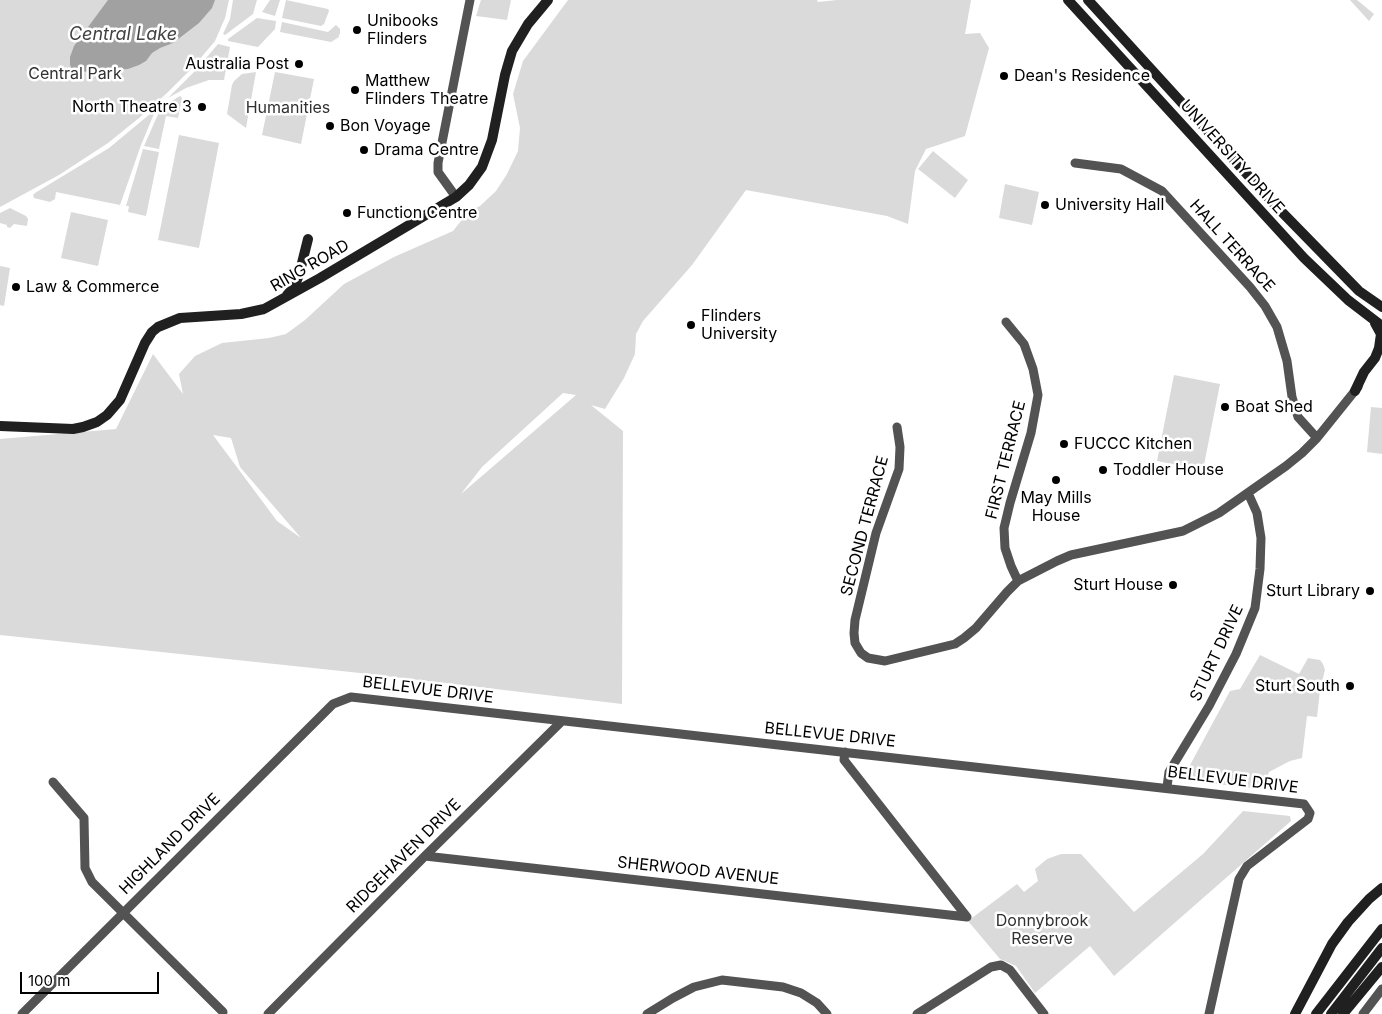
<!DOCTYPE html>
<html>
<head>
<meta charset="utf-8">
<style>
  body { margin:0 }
  #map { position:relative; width:1382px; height:1014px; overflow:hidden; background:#fff; font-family:Inter,sans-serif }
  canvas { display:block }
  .scale { position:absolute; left:20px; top:972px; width:139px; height:22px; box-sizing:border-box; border:2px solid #000; border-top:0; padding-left:6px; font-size:15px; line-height:18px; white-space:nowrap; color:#000; -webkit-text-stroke:4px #fff; paint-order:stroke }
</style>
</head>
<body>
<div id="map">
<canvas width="1382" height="1014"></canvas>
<div class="scale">100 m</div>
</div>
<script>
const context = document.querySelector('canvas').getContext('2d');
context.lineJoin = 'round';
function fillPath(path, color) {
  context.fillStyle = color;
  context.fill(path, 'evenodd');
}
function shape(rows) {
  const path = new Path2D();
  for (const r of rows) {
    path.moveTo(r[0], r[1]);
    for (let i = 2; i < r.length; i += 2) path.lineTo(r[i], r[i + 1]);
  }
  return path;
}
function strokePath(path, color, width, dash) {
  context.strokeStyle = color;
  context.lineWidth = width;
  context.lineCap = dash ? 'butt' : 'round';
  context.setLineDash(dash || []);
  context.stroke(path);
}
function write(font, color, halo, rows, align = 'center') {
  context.font = font + ' Inter,sans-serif';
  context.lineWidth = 5;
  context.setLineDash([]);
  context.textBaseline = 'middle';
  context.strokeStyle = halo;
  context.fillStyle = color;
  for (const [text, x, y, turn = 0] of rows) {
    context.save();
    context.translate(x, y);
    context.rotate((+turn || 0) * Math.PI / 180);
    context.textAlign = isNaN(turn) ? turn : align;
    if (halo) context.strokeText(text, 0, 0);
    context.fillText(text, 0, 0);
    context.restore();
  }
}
const green = shape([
  [0,0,229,0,225,18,215,41,193,67,167,93,139,118,108,143,59,175,0,207],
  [233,0,257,0,253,14,225,35,223,34,230,19],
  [270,0,280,0,275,16,262,12],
  [286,0,328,9,329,11,324,24,321,26,282,18],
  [481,0,511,0,507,20,476,16],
  [568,0,817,0,818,2,837,0,971,0,965,34,980,33,989,48,965,136,926,149,915,171,908,224,887,216,746,190,692,265,643,321,636,334,635,354,624,378,605,409,591,405,623,431,622,704,360,673,0,635,0,439,116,429,153,354,183,394,179,374,195,356,222,343,269,338,286,334,305,320,344,284,394,257,453,231,468,212,480,206,496,191,507,174,518,151,520,128,513,94,523,61],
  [563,393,576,395,461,494,482,467],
  [213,435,231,438,240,467,301,538,277,521],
  [1350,0,1357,0,1374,14,1369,21],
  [257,18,276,21,275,29,258,47,228,41,228,39],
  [282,22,328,32,336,25,340,29,340,34,332,41,339,35,339,37,331,42,280,32],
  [218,44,230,47,224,80,209,80,186,88,168,98,196,70],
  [256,72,246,128,227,114,232,85,234,81,242,74],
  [275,72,314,79,301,144,262,135],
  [180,96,182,98,178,118,166,116,159,149,144,146,163,103,170,102],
  [156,109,141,145,120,205,56,192,55,199,50,202,34,198,33,195,35,193,109,148],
  [179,135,219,143,199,248,158,240],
  [143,149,159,152,146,216,128,212,129,206,126,206],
  [933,151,968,180,955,198,918,169],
  [1005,184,1039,192,1032,225,999,218],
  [10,208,26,216,28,219,27,226,14,224,10,228,7,227,7,225,0,223,0,213],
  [71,212,108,220,98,266,61,258],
  [0,266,10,268,4,306,0,305],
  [1174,375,1220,384,1203,470,1157,461],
  [1371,407,1382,408,1382,454,1367,452],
  [1260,655,1299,674,1308,658,1320,660,1323,664,1325,670,1320,690,1317,717,1307,716,1302,758,1290,761,1269,772,1262,789,1188,781,1190,765,1230,691,1240,689],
  [1243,811,1290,816,1291,821,1114,976,1090,946,1035,993,1016,966,1000,959,968,921,1017,884,1024,892,1038,881,1035,869,1047,859,1061,854,1081,854,1134,912,1203,854]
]);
const water = shape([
  [108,0,215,0,212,8,199,23,173,43,160,48,152,53,146,61,139,65,128,69,89,72,77,71,72,69,70,65,70,57,74,46]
]);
const street = shape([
  [1075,163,1121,169,1162,191,1250,287,1265,306,1277,327,1287,361,1292,397,1298,417,1317,438],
  [456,197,438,172,438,163,470,0],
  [1006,322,1024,344,1033,369,1038,395,1031,433,1010,503,1004,528,1005,548,1011,566,1018,581],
  [897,427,900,447,899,469,876,533,855,620,854,633,855,643,861,653,868,658,885,661,955,644,964,638,976,628,1007,592,1018,581,1057,561,1071,555,1183,531,1219,513,1286,466,1302,453,1317,438,1358,387],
  [845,752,844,760,967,917],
  [53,782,84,818,85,868,92,882,223,1012],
  [1167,787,1169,772,1209,706,1236,654,1255,608,1260,569,1261,538,1257,513,1248,493],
  [425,856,967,917],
  [22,1014,333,704,351,697,1304,804,1310,813,1308,819,1247,866,1239,879,1209,1014],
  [268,1014,425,856,562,721],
  [647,1014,673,998,694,987,722,980,783,987,801,993,817,1003,827,1014],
  [917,1014,991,967,1001,965,1010,970,1044,1014],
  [1363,1014,1382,989]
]);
const secondary = shape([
  [1068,0,1304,258,1348,300,1382,326],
  [1088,0,1275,205,1359,291,1382,307],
  [287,295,294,287,299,275,308,239],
  [1355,391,1364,372,1375,358,1379,348,1381,334,1375,323],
  [0,426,73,429,83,427,97,422,107,415,120,400,145,343,152,332,158,327,180,318,241,314,264,309,320,278,456,197,469,185,482,167,492,140,505,75,512,51,528,24,548,0],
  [1295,1014,1332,944,1348,922,1369,899,1382,888],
  [1316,1014,1382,929],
  [1331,1014,1382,948],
  [1343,1014,1382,967]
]);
const markers = [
  [357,30,5,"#000"],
  [299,64,5,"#000"],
  [1004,76,5,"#000"],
  [355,90,5,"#000"],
  [202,107,5,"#000"],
  [330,126,5,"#000"],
  [364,150,5,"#000"],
  [1045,205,5,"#000"],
  [347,213,5,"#000"],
  [16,287,5,"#000"],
  [691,325,5,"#000"],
  [1225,407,5,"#000"],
  [1064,444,5,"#000"],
  [1103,470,5,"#000"],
  [1056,480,5,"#000"],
  [1173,585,5,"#000"],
  [1370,591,5,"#000"],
  [1350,686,5,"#000"]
];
const poiNames = [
  ["Unibooks",367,21],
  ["Flinders",367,39],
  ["Australia Post",289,64,"right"],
  ["Dean's Residence",1014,76],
  ["Matthew",365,81],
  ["Flinders Theatre",365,99],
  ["North Theatre 3",192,107,"right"],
  ["Bon Voyage",340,126],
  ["Drama Centre",374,150],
  ["University Hall",1055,205],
  ["Function Centre",357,213],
  ["Law & Commerce",26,287],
  ["Flinders",701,316],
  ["University",701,334],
  ["Boat Shed",1235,407],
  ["FUCCC Kitchen",1074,444],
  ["Toddler House",1113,470],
  ["May Mills",1056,498,"center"],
  ["House",1056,516,"center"],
  ["Sturt House",1163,585,"right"],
  ["Sturt Library",1360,591,"right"],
  ["Sturt South",1340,686,"right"]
];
const parkNames = [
  ["Central Park",75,74],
  ["Humanities",288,108],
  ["Donnybrook",1042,921],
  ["Reserve",1042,939]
];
const streetNames = [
  ["UNIVERSITY DRIVE",1232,157,48],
  ["HALL TERRACE",1232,246,48],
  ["RING ROAD",310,266,-30],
  ["FIRST TERRACE",1006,460,-76],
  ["SECOND TERRACE",865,526,-75],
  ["STURT DRIVE",1217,653,-65],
  ["BELLEVUE DRIVE",428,690,7],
  ["BELLEVUE DRIVE",830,735,6],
  ["BELLEVUE DRIVE",1233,780,7],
  ["HIGHLAND DRIVE",170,844,-45],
  ["RIDGEHAVEN DRIVE",404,856,-45],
  ["SHERWOOD AVENUE",698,871,6]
];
const waterNames = [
  ["Central Lake",123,35]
];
fillPath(green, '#dadada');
fillPath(water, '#a1a1a1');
strokePath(street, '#535353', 9);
strokePath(secondary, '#202020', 10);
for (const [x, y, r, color] of markers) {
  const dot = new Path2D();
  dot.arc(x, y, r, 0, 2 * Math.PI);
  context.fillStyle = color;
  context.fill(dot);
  strokePath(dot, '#fff', 2);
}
write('16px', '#000', '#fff', poiNames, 'left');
write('16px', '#313131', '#fff', parkNames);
write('16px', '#000', '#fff', streetNames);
write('italic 18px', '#424242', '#fff', waterNames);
</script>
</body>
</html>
